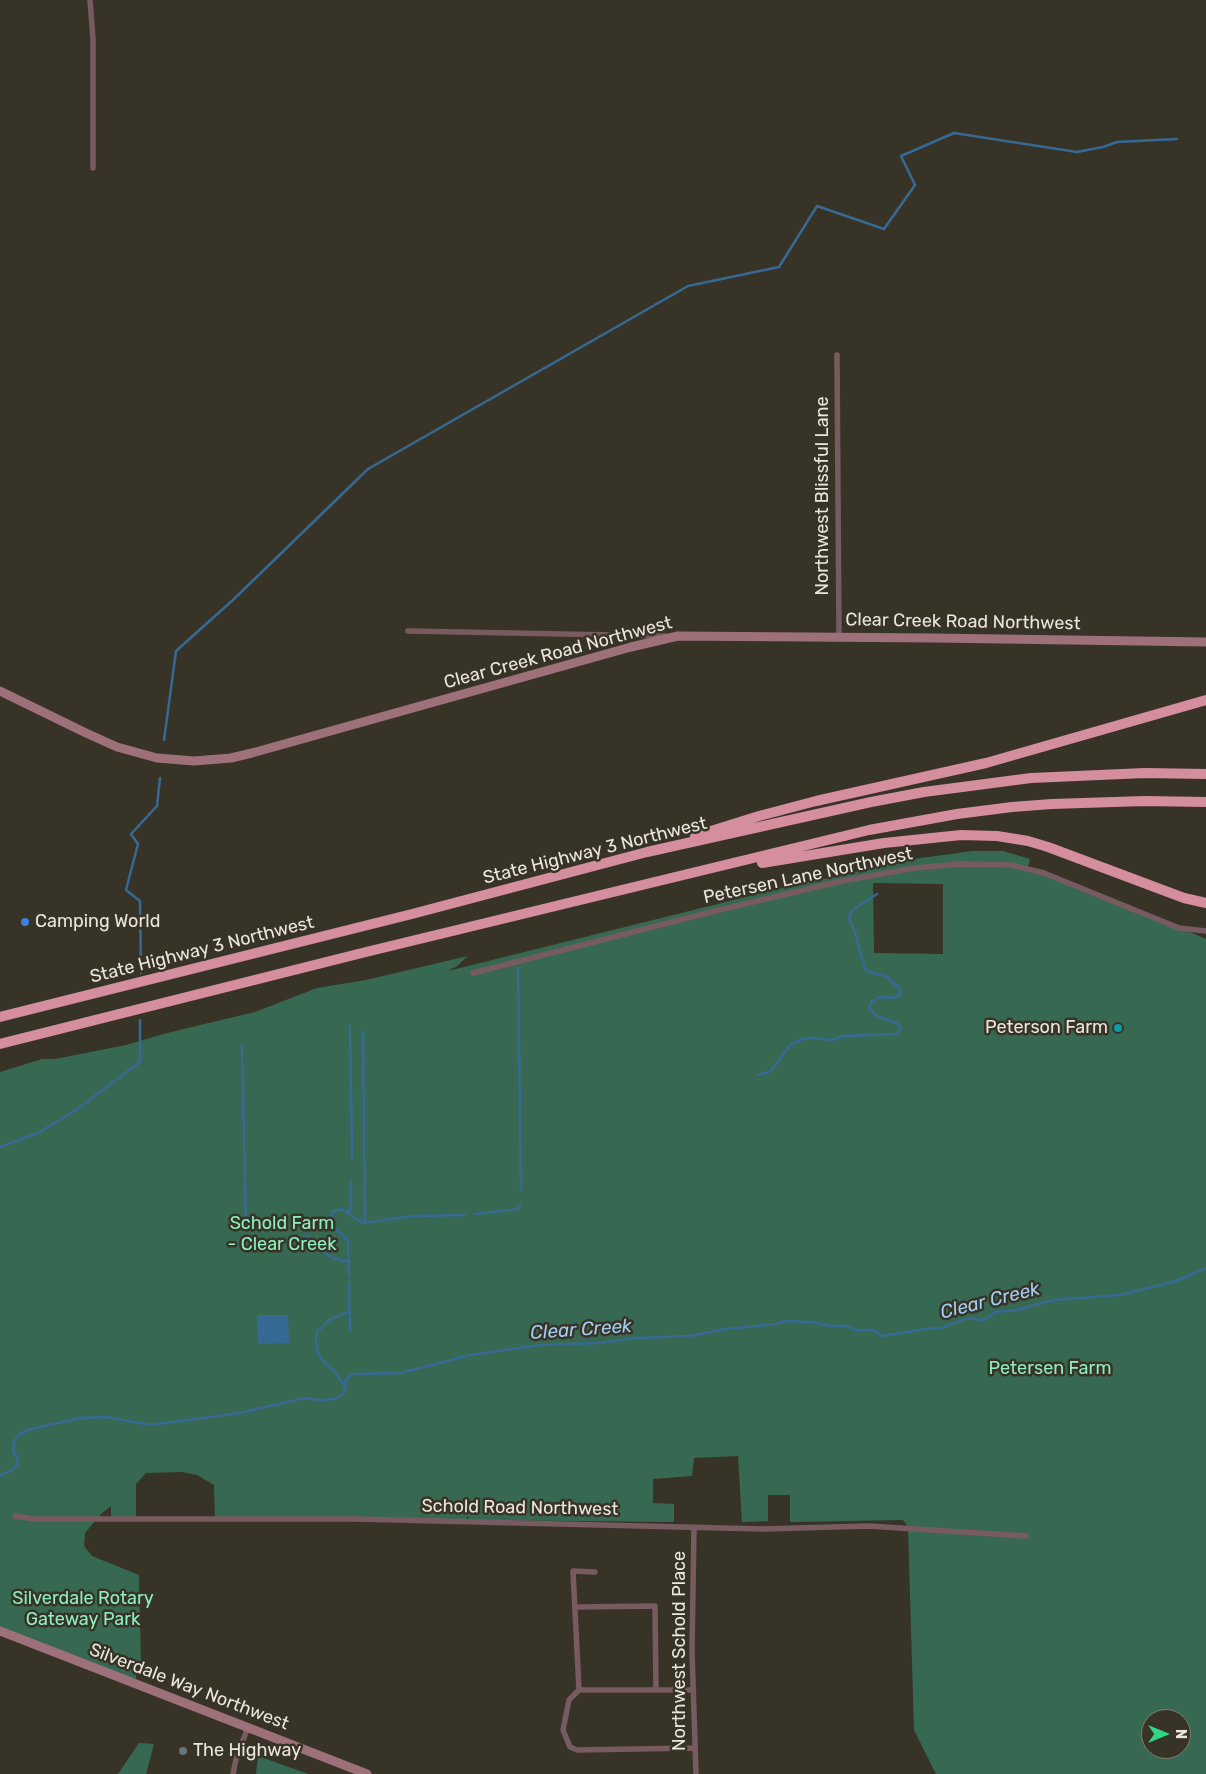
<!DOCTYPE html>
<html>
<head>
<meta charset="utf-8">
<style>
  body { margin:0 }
  #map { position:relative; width:1206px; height:1774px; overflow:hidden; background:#383327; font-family:Rubik,sans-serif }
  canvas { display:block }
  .north { position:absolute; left:1141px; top:1709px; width:50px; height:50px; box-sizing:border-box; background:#383327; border:1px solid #7f7b70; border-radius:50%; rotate:90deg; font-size:14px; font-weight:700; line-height:20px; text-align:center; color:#eae6de }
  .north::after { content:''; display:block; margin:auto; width:18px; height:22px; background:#30d883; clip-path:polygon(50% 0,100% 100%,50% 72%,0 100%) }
</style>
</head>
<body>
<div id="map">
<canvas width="1206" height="1774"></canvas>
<div class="north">N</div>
</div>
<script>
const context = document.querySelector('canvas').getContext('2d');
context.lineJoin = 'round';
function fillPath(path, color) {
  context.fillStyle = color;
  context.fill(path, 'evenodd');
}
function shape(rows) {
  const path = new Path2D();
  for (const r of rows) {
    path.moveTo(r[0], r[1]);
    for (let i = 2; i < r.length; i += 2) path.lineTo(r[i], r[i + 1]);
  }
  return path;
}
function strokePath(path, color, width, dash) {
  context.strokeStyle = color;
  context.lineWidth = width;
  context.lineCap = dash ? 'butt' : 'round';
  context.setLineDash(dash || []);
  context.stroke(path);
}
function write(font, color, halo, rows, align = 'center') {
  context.font = font + ' Rubik,sans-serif';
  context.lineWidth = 5;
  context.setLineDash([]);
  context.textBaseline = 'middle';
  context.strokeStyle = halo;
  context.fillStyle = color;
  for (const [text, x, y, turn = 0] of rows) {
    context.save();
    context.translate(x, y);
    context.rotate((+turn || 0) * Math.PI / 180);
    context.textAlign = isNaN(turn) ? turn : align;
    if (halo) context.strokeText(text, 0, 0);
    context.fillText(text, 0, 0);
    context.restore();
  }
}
const green = shape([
  [972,851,1003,851,1030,859,1028,867,1143,912,1206,939,1206,1774,936,1774,914,1730,908,1527,903,1520,790,1522,790,1495,768,1495,768,1521,742,1522,738,1456,694,1458,692,1476,653,1479,653,1503,674,1504,674,1522,469,1520,467,1515,467,1523,215,1519,214,1485,197,1475,182,1472,146,1473,136,1484,136,1519,111,1519,111,1506,101,1514,85,1533,84,1546,92,1556,139,1575,141,1664,136,1666,136,1683,0,1631,0,1072,42,1059,55,1059,126,1045,167,1033,255,1012,317,988,366,980,468,956,457,966,448,971,810,881,843,876,868,868,907,860],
  [873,883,943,884,943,954,874,953],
  [1151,1719,1181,1719,1181,1749,1151,1749],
  [139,1743,154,1744,146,1774,118,1774],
  [258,1756,308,1774,256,1774]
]);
const water = shape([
  [257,1315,288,1315,289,1343,258,1344]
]);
const stream = shape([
  [164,740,176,651,234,599,368,469,688,286,779,267,817,206,884,229,915,185,901,156,954,133,1077,152,1103,147,1117,142,1177,139],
  [518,968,521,1190],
  [141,973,140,901,126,890,138,844,131,834,157,806,160,778],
  [350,1026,352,1158],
  [242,1045,246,1225],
  [758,1075,771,1071,790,1045,803,1039,815,1038,832,1040,843,1036,897,1034,901,1029,898,1024,875,1015,869,1008,872,1001,880,997,892,998,899,996,900,989,886,976,869,972,865,969,855,932,849,919,851,913,855,908,877,894],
  [0,1147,38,1133,76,1110,140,1062,140,1020],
  [348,1212,351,1208,351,1182],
  [475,1214,512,1210,519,1208,521,1204],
  [363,1222,365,1219,363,1032],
  [306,1235,313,1244,333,1258,349,1262],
  [349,1277,348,1241,330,1223,329,1219,333,1211,342,1209,362,1223,414,1216,465,1215],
  [349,1282,350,1330],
  [346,1388,335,1372,323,1361,318,1354,316,1342,317,1332,329,1320,350,1311],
  [0,1475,10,1471,18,1464,17,1457,13,1452,14,1441,21,1433,31,1429,80,1418,105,1417,151,1425,239,1413,305,1398,320,1400,335,1399,344,1393,346,1380,352,1374,400,1373,470,1355,540,1345,598,1343,636,1338,689,1336,726,1329,776,1324,784,1321,812,1322,830,1326,847,1326,854,1330,874,1330,882,1336,925,1329,941,1328,968,1318,984,1320,995,1312,1017,1310,1053,1300,1120,1295,1176,1281,1206,1268]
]);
const street = shape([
  [90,0,93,39,93,168],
  [837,355,839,637],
  [408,631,666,636],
  [473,973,715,911,842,881,915,868,960,864,1011,865,1044,873,1179,928,1206,931],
  [15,1516,33,1519,356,1519,763,1529,868,1526,1026,1536],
  [694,1527,692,1651,696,1774],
  [595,1572,573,1571,579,1690,692,1690],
  [576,1607,655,1606,656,1690],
  [579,1690,569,1700,563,1730,570,1747,577,1750,695,1748],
  [233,1774,236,1759,248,1727]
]);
const secondary = shape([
  [0,691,86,733,117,747,157,758,194,761,231,758,252,753,631,647,678,636,934,638,1206,642],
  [0,1631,367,1774]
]);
const highway = shape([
  [695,836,759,816,816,801,986,763,1206,700],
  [762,863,884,843,961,835,997,836,1028,841,1048,847,1184,898,1206,903],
  [0,1017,412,914,647,852,871,802,924,792,1031,778,1145,773,1206,774],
  [0,1044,366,952,869,830,957,814,1012,807,1052,804,1145,801,1206,802]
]);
const markers = [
  [25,922,5,"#3f7fe0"],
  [1118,1028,5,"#0f9aa8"],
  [183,1751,5,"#6b7280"]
];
const streetNames = [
  ["Northwest Blissful Lane",823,496,-90],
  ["Clear Creek Road Northwest",963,622,1],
  ["Clear Creek Road Northwest",558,653,-15],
  ["State Highway 3 Northwest",595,851,-14],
  ["Petersen Lane Northwest",808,876,-12],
  ["State Highway 3 Northwest",202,950,-14],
  ["Schold Road Northwest",520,1508,1],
  ["Northwest Schold Place",680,1651,-90],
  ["Silverdale Way Northwest",189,1687,21]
];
const poiNames = [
  ["Camping World",35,922],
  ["Peterson Farm",1108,1028,"right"],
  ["The Highway",193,1751]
];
const parkNames = [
  ["Schold Farm",282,1224],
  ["- Clear Creek",282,1245],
  ["Petersen Farm",1050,1369],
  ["Silverdale Rotary",83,1599],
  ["Gateway Park",83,1620]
];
const waterNames = [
  ["Clear Creek",990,1301,-14],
  ["Clear Creek",581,1330,-4]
];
fillPath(green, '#376952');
fillPath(water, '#366a94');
strokePath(stream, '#366a94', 2.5);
strokePath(street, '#785b61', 5.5);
strokePath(secondary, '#9e707a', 9);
strokePath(highway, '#d58e9e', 10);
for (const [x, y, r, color] of markers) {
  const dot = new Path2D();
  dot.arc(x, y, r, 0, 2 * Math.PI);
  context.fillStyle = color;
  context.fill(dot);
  strokePath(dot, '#383327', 2);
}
write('18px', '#eae6de', '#383327', streetNames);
write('18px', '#eae6de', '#383327', poiNames, 'left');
write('18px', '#8bf1c1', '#383327', parkNames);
write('italic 19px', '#a2cdf3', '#383327', waterNames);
</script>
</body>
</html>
